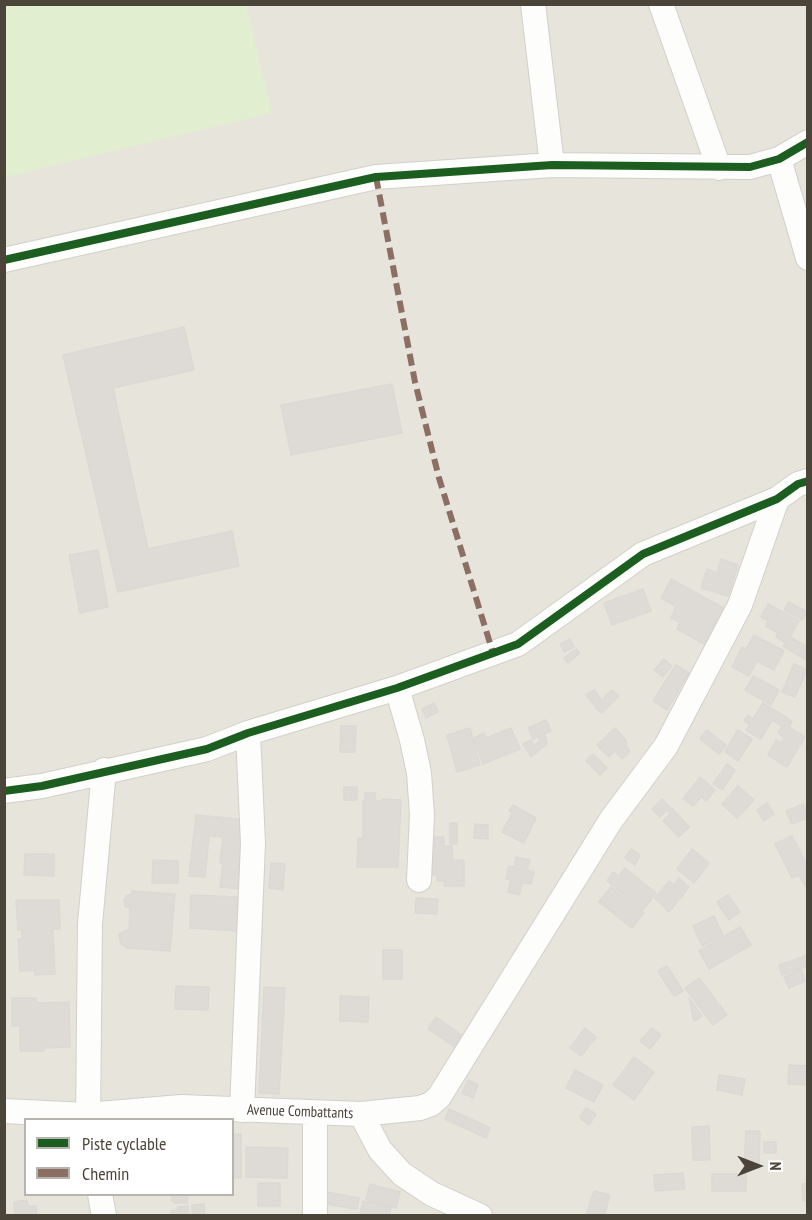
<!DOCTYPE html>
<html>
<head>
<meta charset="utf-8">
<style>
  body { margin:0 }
  #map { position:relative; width:812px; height:1220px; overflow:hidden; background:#f4f2ee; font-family:"PT Sans Narrow",sans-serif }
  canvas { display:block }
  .frame { position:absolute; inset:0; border:6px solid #4b4439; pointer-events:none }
  .legend { position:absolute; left:24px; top:1118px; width:210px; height:78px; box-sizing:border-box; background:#fff; border:2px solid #b7b4b0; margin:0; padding:8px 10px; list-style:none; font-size:18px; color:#4b4439 }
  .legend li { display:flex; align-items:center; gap:12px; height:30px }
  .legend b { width:30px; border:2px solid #b7b4b0 }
  .north { position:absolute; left:728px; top:1136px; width:60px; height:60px; -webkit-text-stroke:4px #fff; paint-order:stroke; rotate:90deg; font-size:16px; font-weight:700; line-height:24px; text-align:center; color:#4b4439 }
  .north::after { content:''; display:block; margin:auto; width:21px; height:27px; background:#4b4439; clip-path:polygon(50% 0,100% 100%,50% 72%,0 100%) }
</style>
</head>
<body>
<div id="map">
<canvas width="812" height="1220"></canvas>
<div class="frame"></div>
<ul class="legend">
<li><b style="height:8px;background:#1b5e20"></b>Piste cyclable</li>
<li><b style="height:8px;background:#8d6e63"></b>Chemin</li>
</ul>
<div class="north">N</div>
</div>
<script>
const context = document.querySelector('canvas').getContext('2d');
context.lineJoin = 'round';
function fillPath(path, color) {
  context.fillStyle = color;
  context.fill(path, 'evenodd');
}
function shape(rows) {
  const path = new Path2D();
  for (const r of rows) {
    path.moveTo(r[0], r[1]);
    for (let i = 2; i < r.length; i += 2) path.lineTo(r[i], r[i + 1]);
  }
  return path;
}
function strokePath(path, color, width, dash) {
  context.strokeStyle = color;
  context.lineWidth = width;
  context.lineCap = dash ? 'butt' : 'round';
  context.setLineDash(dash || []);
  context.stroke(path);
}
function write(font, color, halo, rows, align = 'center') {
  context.font = font + ' "PT Sans Narrow",sans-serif';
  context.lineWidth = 4.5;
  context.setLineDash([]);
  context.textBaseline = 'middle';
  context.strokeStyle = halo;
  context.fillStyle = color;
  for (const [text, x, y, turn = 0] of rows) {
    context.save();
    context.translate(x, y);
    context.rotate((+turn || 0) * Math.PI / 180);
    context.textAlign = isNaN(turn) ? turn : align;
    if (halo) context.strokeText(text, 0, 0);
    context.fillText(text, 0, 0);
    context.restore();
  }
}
const residential = shape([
  [5,5,807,5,807,1215,5,1216],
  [26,1120,232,1120,232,1194,26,1194]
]);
const green = shape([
  [4,5,246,5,272,113,5,177]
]);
const building = shape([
  [184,327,194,370,113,388,148,549,232,531,239,566,118,592,63,355,184,327],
  [392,384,402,433,291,455,281,405,392,384],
  [98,550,108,607,80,613,69,555,98,550],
  [721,559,738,565,728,596,701,588,707,569,717,573,721,559],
  [671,579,727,610,708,646,677,629,680,622,671,618,676,606,661,598,671,579],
  [643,589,651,611,612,625,604,603,643,589],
  [789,602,807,612,802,620,784,610,789,602],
  [768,604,799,621,790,637,808,647,808,661,783,646,785,643,776,637,778,633,766,626,768,621,761,617,768,604],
  [754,635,784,651,774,670,757,661,749,676,732,667,742,647,746,649,754,635],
  [570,639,574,647,564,652,560,644,570,639],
  [576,649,580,653,568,663,564,658,576,649],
  [664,659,672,666,663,677,654,670,664,659],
  [794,664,807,670,795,697,782,692,794,664],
  [676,665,689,673,667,710,653,701,676,665],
  [753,676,779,690,771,705,745,690,753,676],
  [594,690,601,699,594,705,586,695,594,690],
  [612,690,619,696,602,713,595,707,612,690],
  [434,703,438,712,426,718,422,709,434,703],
  [763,703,792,721,789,727,805,737,787,767,768,755,776,740,781,743,784,738,778,733,782,726,772,720,761,739,746,730,750,725,744,721,748,715,753,719,763,703],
  [546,720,551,731,533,739,528,728,546,720],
  [341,726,356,726,355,752,340,752,341,726],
  [470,728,480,765,457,772,447,735,470,728],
  [511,728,520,749,483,764,474,738,484,733,486,738,511,728],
  [615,728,626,740,627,748,630,751,622,759,615,751,609,757,597,745,615,728],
  [707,730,726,745,719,754,700,739,707,730],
  [738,730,752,739,738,761,725,752,738,730],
  [545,735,547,744,531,757,523,744,531,740,534,746,539,741,539,737,545,735],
  [593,754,607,768,600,775,586,761,593,754],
  [727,764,735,770,722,790,713,784,727,764],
  [700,777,715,790,706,801,701,797,693,806,683,799,700,777],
  [738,786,754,800,737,818,722,804,738,786],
  [344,787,357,787,357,800,344,800,344,787],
  [365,793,375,793,375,801,382,801,382,799,401,800,398,867,357,867,358,838,363,838,363,801,365,801,365,793],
  [662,799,670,807,660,817,652,809,662,799],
  [767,803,774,814,764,821,757,810,767,803],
  [804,804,808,818,792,824,786,811,804,804],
  [513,805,536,818,524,843,502,832,512,813,509,811,513,805],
  [672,808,689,827,679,837,663,821,670,814,668,811,672,808],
  [196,815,250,820,243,889,220,887,223,863,220,863,223,837,209,836,205,877,189,876,196,815],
  [450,823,457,823,457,844,450,844,450,823],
  [475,824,488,825,488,839,474,838,475,824],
  [792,836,808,867,808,885,805,886,799,875,792,878,775,844,792,836],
  [433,837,444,837,444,846,452,846,453,860,464,860,464,886,444,886,445,881,437,881,437,875,432,875,433,837],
  [631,849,640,855,635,865,625,858,631,849],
  [692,849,709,863,694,883,677,869,692,849],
  [25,854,54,854,54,876,24,875,25,854],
  [516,857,530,860,527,870,534,872,531,884,522,883,519,895,508,892,511,880,506,879,509,866,514,867,516,857],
  [153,860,178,861,178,883,152,883,153,860],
  [271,863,285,864,283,890,269,888,271,863],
  [625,868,656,893,643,910,607,881,613,872,619,876,625,868],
  [679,878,689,887,669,912,655,898,669,881,674,885,679,878],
  [611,887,644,913,632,928,599,902,611,887],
  [132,891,175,894,170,951,127,948,121,944,119,934,129,929,130,908,125,906,124,900,126,896,132,894,132,891],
  [191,895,237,897,238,931,190,928,191,895],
  [728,895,740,912,729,920,717,902,728,895],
  [416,898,438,899,437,914,415,913,416,898],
  [16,900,59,900,60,929,53,929,55,974,35,975,34,970,20,971,18,939,22,939,22,930,18,930,16,900],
  [714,916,723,935,702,946,693,926,714,916],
  [740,927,751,945,709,969,699,951,740,927],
  [383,950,402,950,402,979,383,979,383,950],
  [808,955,808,966,782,975,779,965,808,955],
  [667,966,683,991,674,996,658,971,667,966],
  [801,970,805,981,789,988,784,977,801,970],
  [699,978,727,1015,713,1025,685,988,699,978],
  [176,986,209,987,208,1010,175,1009,176,986],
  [264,987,285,988,279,1094,259,1093,264,987],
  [340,996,369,997,368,1022,340,1021,340,996],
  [12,998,36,998,37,1003,69,1002,70,1047,44,1048,44,1051,20,1051,20,1026,12,1026,12,998],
  [689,998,702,1016,694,1021,689,998],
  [436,1017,470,1041,462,1052,428,1029,436,1017],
  [585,1028,596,1037,581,1056,570,1048,585,1028],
  [652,1028,661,1035,650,1049,640,1041,652,1028],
  [634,1057,654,1072,634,1100,613,1085,634,1057],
  [789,1065,808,1066,808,1085,788,1084,789,1065],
  [575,1070,603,1085,594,1102,566,1088,575,1070],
  [719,1075,745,1079,742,1095,717,1090,719,1075],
  [468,1080,478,1085,473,1098,462,1093,468,1080],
  [586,1108,596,1114,589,1125,580,1118,586,1108],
  [449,1109,490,1128,486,1138,445,1119,449,1109],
  [709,1126,710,1160,693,1160,692,1127,709,1126],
  [746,1131,760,1131,759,1168,744,1168,746,1131],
  [232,1134,241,1134,241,1178,232,1178,232,1134],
  [764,1142,776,1142,776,1153,764,1153,764,1142],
  [246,1147,288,1148,287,1178,246,1177,246,1147],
  [683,1173,685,1189,655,1191,654,1175,683,1173],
  [712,1174,746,1174,746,1191,712,1191,712,1174],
  [258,1183,280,1183,280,1206,258,1206,258,1183],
  [808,1183,808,1200,803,1201,802,1184,808,1183],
  [370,1184,400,1192,396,1208,366,1199,370,1184],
  [594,1191,610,1195,604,1216,586,1215,594,1191],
  [327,1192,359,1198,357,1209,325,1204,327,1192],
  [172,1194,188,1194,187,1203,174,1203,174,1201,172,1201,172,1194],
  [27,1200,28,1206,36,1206,37,1216,15,1216,14,1202,27,1200],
  [363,1201,391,1206,389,1216,360,1216,363,1201],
  [204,1204,205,1216,192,1216,192,1205,204,1204],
  [188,1206,189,1216,171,1216,171,1211,178,1210,178,1207,188,1206]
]);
const minor = shape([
  [533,4,552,165],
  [661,4,719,168],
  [779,159,808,258],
  [4,260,376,177,552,165,750,167,779,159,808,142],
  [397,688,412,740,419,773,422,815,419,880],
  [4,791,42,786,207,749,248,733,397,688,518,644,643,554,777,499,798,484,808,481],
  [242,1110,253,843,248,733],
  [4,1111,87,1115,181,1107,361,1114,380,1150,402,1174,432,1194,480,1216],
  [315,1113,315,1216],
  [361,1114,420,1108,431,1104,439,1097,611,820,666,746,740,605,777,499],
  [88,1120,90,924,104,770],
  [100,1194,104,1216]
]);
const quiet = shape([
  [376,177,415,382,439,478,493,653]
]);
const cycleway = shape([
  [4,260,376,177,552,165,750,167,779,159,808,142],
  [4,791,42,786,207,749,248,733,397,688,518,644,643,554,777,499,798,484,808,481]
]);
const streetNames = [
  ["Avenue Combattants",300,1112,2]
];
fillPath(residential, '#e7e4dc');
fillPath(green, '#e1eecf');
fillPath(building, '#dedbd6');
strokePath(building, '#dcd9d4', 1.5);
strokePath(minor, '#d2d0cb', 26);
strokePath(minor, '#fdfdfc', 24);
strokePath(quiet, '#8d6e63', 6, [12, 6]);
strokePath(cycleway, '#1b5e20', 8);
write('15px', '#4b4439', '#fff', streetNames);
</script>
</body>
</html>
